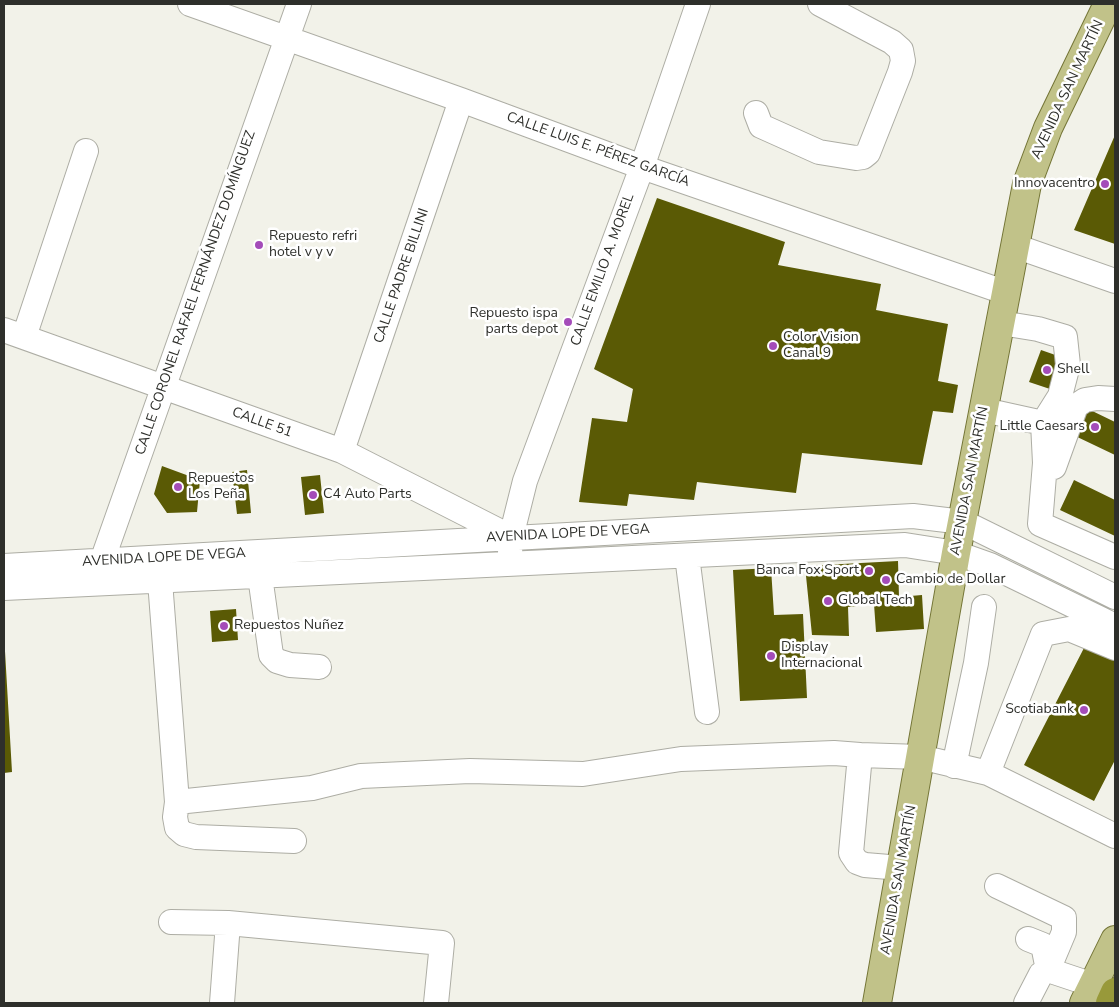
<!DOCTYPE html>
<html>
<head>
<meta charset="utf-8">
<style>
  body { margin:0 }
  #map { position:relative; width:1119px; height:1007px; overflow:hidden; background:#f2f2e9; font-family:"Nunito Sans",sans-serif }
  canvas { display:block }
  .frame { position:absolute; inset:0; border:5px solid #2e2f2b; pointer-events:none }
</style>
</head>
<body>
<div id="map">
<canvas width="1119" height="1007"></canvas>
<div class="frame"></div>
</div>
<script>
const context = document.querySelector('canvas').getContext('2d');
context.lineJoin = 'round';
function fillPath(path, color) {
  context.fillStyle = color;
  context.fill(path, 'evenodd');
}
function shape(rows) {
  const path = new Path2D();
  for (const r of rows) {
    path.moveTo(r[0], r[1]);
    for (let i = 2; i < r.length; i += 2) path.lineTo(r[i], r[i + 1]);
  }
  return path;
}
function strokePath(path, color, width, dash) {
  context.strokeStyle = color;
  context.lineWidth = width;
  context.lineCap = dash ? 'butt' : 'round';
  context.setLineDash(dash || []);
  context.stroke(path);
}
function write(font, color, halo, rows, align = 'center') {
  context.font = font + ' "Nunito Sans",sans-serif';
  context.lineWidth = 5;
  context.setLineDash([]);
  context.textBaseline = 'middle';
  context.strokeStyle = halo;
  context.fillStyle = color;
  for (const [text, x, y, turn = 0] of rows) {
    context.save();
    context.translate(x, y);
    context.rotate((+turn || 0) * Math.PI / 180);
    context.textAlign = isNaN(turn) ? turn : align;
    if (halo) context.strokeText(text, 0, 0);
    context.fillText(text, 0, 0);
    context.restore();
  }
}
const building = shape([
  [1115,135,1115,244,1074,230],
  [657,198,785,242,778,265,881,284,876,310,948,324,938,381,958,385,953,413,933,411,922,465,802,453,796,493,697,482,694,500,629,494,627,506,579,502,592,418,627,422,633,389,594,369],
  [1041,350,1064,358,1053,390,1029,382],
  [1084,407,1115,422,1115,455,1071,434],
  [162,466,200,480,197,512,167,513,154,494],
  [247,470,251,513,237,514,232,472],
  [320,475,324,513,305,515,301,477],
  [1074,480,1115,500,1115,536,1060,510],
  [898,561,899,597,922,595,924,629,876,632,874,604,848,607,849,636,812,635,805,566],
  [771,568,774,615,803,614,807,698,740,701,733,570],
  [236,609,238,640,212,642,210,611],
  [4,634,12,772,4,773],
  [1085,646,1115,661,1115,760,1094,801,1024,765]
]);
const minor = shape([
  [190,4,461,100,642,167,1007,293],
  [756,113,761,126,819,152,856,158,863,157,868,153,900,72,903,61,901,50,892,42,820,4],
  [1015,246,1115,281],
  [1001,323,1038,329,1065,337,1068,365,1060,396,1043,423],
  [4,330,342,451,509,536],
  [24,337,86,151],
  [984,410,1043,423,1045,463,1040,524,1115,557],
  [342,451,461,100],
  [1054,467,1076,406,1085,400,1098,398,1115,399],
  [510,553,511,537,525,481,642,167,698,4],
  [687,556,707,712],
  [4,566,913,516,963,522,1115,597],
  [100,576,102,561,299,4],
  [260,576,271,655,277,661,290,665,319,667],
  [160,581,177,802,312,788,361,776,470,771,583,774,681,759,834,753,860,755],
  [4,588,905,545,956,553,990,565,1115,626],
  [954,766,976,663,984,607],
  [988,773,1043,634,1069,629,1115,648],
  [177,802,175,817,177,828,184,834,196,837,294,841],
  [901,868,865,865,857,862,851,853,860,755,920,757,988,773,1115,836],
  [997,886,1064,918,1064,932,1048,970],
  [171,922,228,923],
  [1028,939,1043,945,1048,970],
  [222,1003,228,923,442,943,436,1003],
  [1026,1003,1041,974,1048,970,1093,985]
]);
const major = shape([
  [877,1003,956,553,1027,184,1048,128,1108,4],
  [1084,1003,1115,940]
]);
const highway = shape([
  [1110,1003,1115,992]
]);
const markers = [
  [1105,184,5,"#a44cb9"],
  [259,245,5,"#a44cb9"],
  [568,322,5,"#a44cb9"],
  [773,346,5,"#a44cb9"],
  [1047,370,5,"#a44cb9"],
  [1095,427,5,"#a44cb9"],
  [178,487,5,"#a44cb9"],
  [313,495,5,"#a44cb9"],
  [869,571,5,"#a44cb9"],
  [886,580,5,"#a44cb9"],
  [828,601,5,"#a44cb9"],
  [224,626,5,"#a44cb9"],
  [771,656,5,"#a44cb9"],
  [1084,710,5,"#a44cb9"]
];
const streetNames = [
  ["AVENIDA SAN MARTÍN",1068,90,-65],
  ["CALLE LUIS E. PÉREZ GARCÍA",598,150,20],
  ["CALLE EMILIO A. MOREL",603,270,-70],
  ["CALLE PADRE BILLINI",402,276,-71],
  ["CALLE CORONEL RAFAEL FERNÁNDEZ DOMÍNGUEZ",196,293,-71],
  ["CALLE 51",262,423,20],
  ["AVENIDA SAN MARTÍN",970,481,-79],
  ["AVENIDA LOPE DE VEGA",568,534,-3],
  ["AVENIDA LOPE DE VEGA",164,558,-3],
  ["AVENIDA SAN MARTÍN",899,880,-80]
];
const poiNames = [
  ["Innovacentro",1095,184,"right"],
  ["Repuesto refri",269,237],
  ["hotel v y v",269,253],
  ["Repuesto ispa",558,314,"right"],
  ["parts depot",558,330,"right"],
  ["Color Vision",783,338],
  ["Canal 9",783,354],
  ["Shell",1057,370],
  ["Little Caesars",1085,427,"right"],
  ["Repuestos",188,479],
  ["Los Peña",188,495],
  ["C4 Auto Parts",323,495],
  ["Banca Fox Sport",859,571,"right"],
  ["Cambio de Dollar",896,580],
  ["Global Tech",838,601],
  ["Repuestos Nuñez",234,626],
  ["Display",781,648],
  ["Internacional",781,664],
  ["Scotiabank",1074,710,"right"]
];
fillPath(building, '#5a5a05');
strokePath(minor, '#adada4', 26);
strokePath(major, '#737435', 30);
strokePath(highway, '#737435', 30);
strokePath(minor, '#fff', 24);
strokePath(major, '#c1c289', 28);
strokePath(highway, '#98993a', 28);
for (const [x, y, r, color] of markers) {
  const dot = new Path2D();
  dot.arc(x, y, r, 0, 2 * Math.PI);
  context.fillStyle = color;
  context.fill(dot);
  strokePath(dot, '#fff', 2);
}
write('14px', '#2e2f2b', '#fff', streetNames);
write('14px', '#2e2f2b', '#fff', poiNames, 'left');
</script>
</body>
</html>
